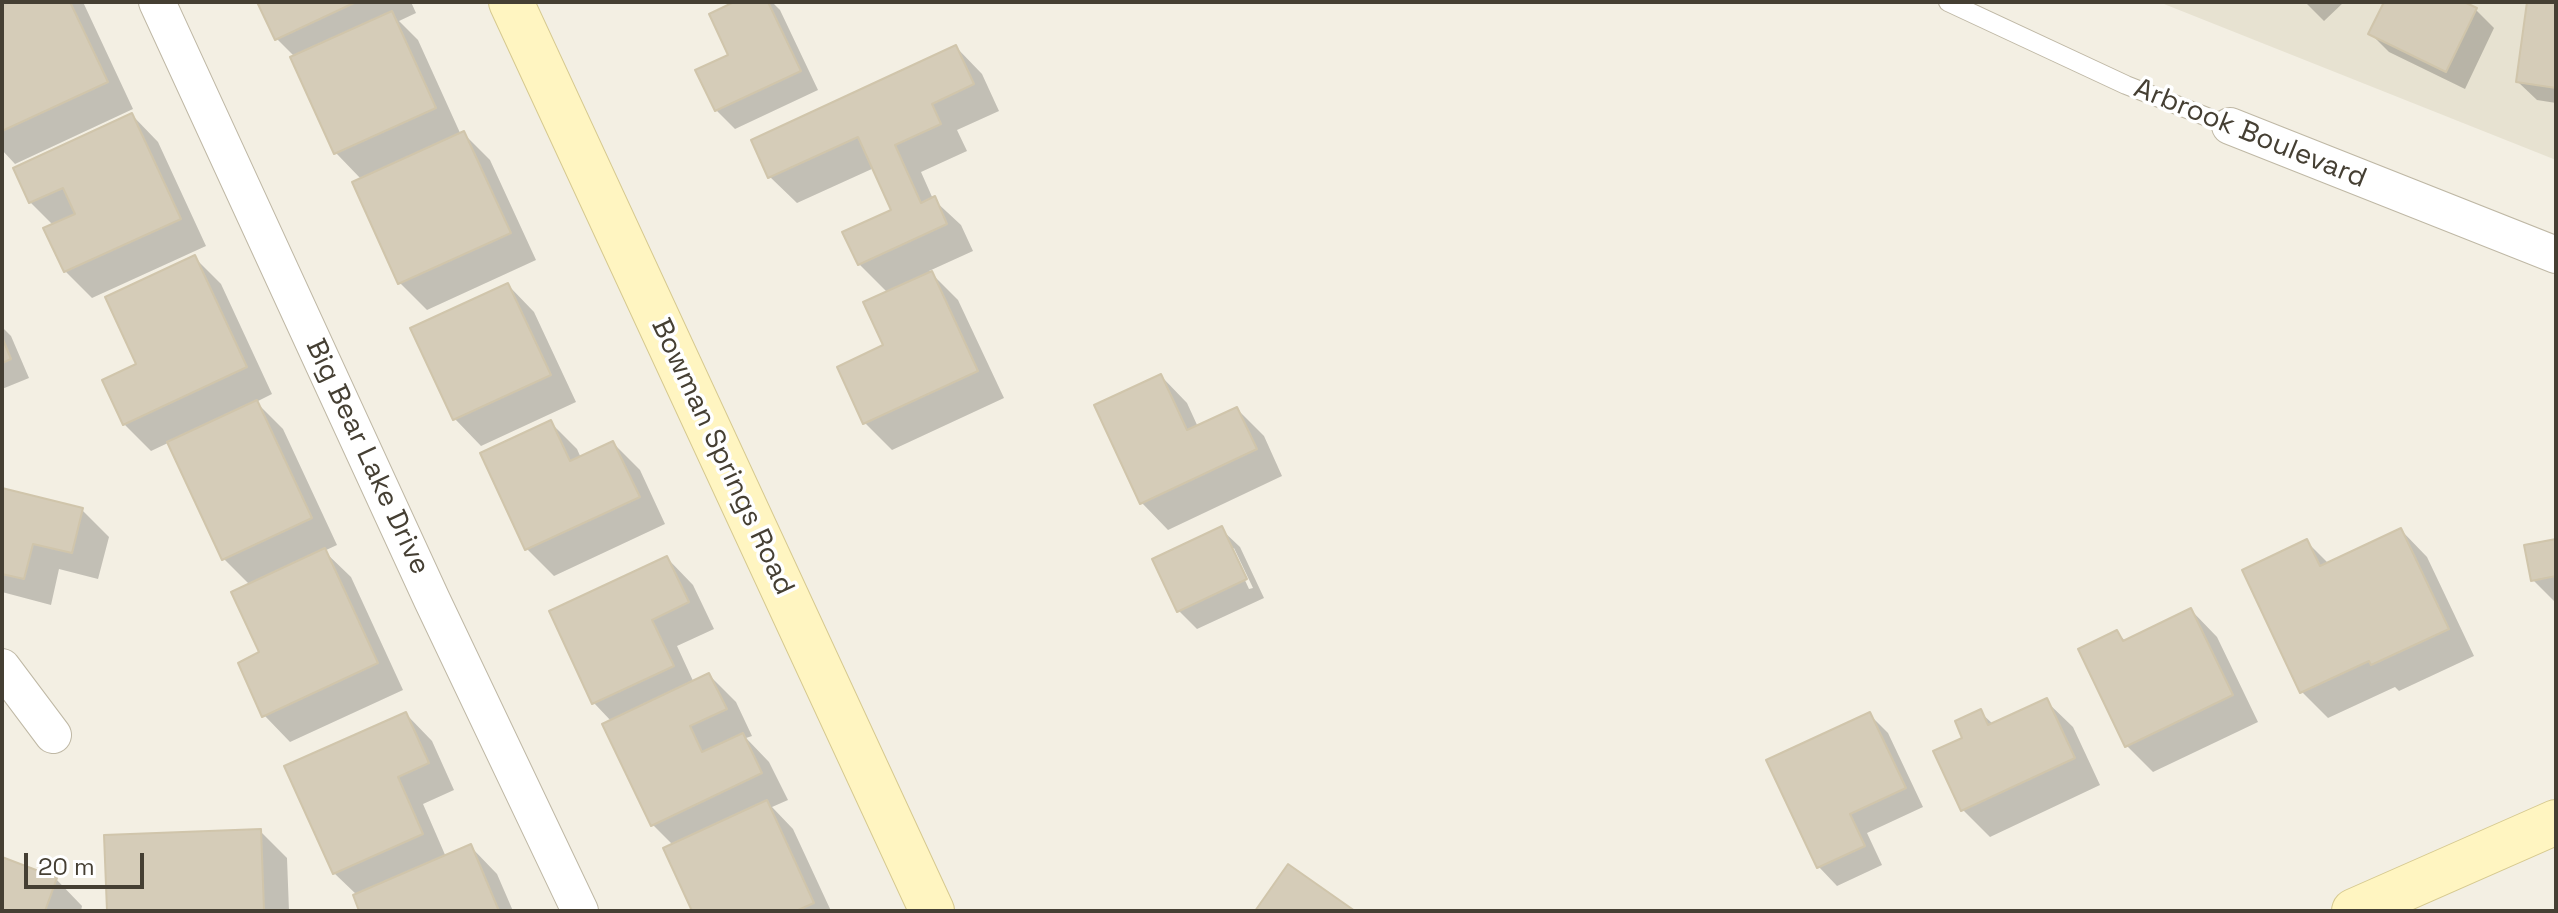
<!DOCTYPE html>
<html>
<head>
<meta charset="utf-8">
<style>
  body { margin:0 }
  #map { position:relative; width:2558px; height:913px; overflow:hidden; background:#f3efe3; font-family:"Space Grotesk",sans-serif }
  canvas { display:block }
  .frame { position:absolute; inset:0; border:4px solid #453f33; pointer-events:none }
  .scale { position:absolute; left:24px; top:853px; width:120px; height:36px; box-sizing:border-box; border:4px solid #453f33; border-top:0; padding-left:10px; font-size:24px; line-height:28px; white-space:nowrap; color:#453f33; -webkit-text-stroke:6px #fff; paint-order:stroke }
</style>
</head>
<body>
<div id="map">
<canvas width="2558" height="913"></canvas>
<div class="frame"></div>
<div class="scale">20 m</div>
</div>
<script>
const context = document.querySelector('canvas').getContext('2d');
context.lineJoin = 'round';
function fillPath(path, color) {
  context.fillStyle = color;
  context.fill(path, 'evenodd');
}
function shape(rows) {
  const path = new Path2D();
  for (const r of rows) {
    path.moveTo(r[0], r[1]);
    for (let i = 2; i < r.length; i += 2) path.lineTo(r[i], r[i + 1]);
  }
  return path;
}
function strokePath(path, color, width, dash) {
  context.strokeStyle = color;
  context.lineWidth = width;
  context.lineCap = dash ? 'butt' : 'round';
  context.setLineDash(dash || []);
  context.stroke(path);
}
function write(font, color, halo, rows, align = 'center') {
  context.font = font + ' "Space Grotesk",sans-serif';
  context.lineWidth = 7;
  context.setLineDash([]);
  context.textBaseline = 'middle';
  context.strokeStyle = halo;
  context.fillStyle = color;
  for (const [text, x, y, turn = 0] of rows) {
    context.save();
    context.translate(x, y);
    context.rotate((+turn || 0) * Math.PI / 180);
    context.textAlign = isNaN(turn) ? turn : align;
    if (halo) context.strokeText(text, 0, 0);
    context.fillText(text, 0, 0);
    context.restore();
  }
}
const residential = shape([
  [2163,2,2556,2,2556,160,2164,4]
]);
const shadow = shape([
  [2,2,83,2,133,109,15,164,2,150],
  [260,2,411,2,416,13,399,21,418,40,461,135,464,134,490,160,536,260,427,310,400,283,354,183,362,180,336,153,295,57,276,38],
  [739,2,772,2,780,10,818,90,735,129,716,110,731,56],
  [2305,2,2344,2,2324,21],
  [2386,2,2460,2,2476,10,2494,28,2465,89,2389,52,2371,34],
  [2529,2,2556,2,2556,103,2537,100,2518,82],
  [956,47,982,74,999,111,957,130,967,151,921,172,933,199,961,225,973,251,929,271,958,300,1004,398,892,450,865,423,839,368,886,346,888,293,859,264,894,211,874,168,797,203,770,177],
  [132,115,158,142,206,246,92,298,65,271,54,226,30,202],
  [194,257,221,284,272,394,256,402,283,429,337,545,324,551,351,577,403,690,290,742,264,715,262,653,250,585,224,559,170,442,151,451,124,424,139,365],
  [508,285,534,312,576,402,481,446,455,419],
  [2,327,11,336,29,378,2,389],
  [1161,376,1187,403,1198,427,1237,409,1264,436,1282,476,1168,530,1142,503],
  [550,422,577,449,581,458,613,443,640,470,665,524,554,576,527,549,482,454],
  [2,490,82,510,109,537,98,579,59,569,51,605,2,592],
  [1221,529,1240,547,1264,598,1197,629,1179,611],
  [1230,548,1234,548,1253,588,1249,589],
  [2401,530,2427,557,2474,656,2399,691,2395,687,2328,718,2302,692,2307,542,2329,564],
  [2556,541,2556,603,2533,580],
  [667,558,693,585,714,629,677,646,694,683,709,675,736,702,752,736,746,738,769,762,788,800,772,807,793,829,831,911,695,911,673,845,653,825,612,722,594,703],
  [2191,610,2217,637,2258,722,2153,772,2126,745,2117,632,2126,642],
  [2046,701,2073,727,2100,785,1990,837,1963,810,1936,752,1965,739,1980,712,1994,725],
  [406,714,432,741,454,790,423,804,446,857,471,847,497,874,513,911,362,911,357,895,334,873],
  [1869,714,1888,733,1923,807,1867,833,1882,865,1837,886,1819,867],
  [260,831,287,858,289,911,109,911],
  [2,859,56,879,82,906,81,911,2,911]
]);
const building = shape([
  [2,2,70,2,108,82,2,131,2,2],
  [257,2,356,2,275,40,257,2],
  [734,2,768,2,801,71,715,111,695,70,728,55,709,14,734,2],
  [2384,2,2464,2,2477,8,2446,72,2368,34,2384,2],
  [2527,2,2556,2,2556,94,2556,88,2516,82,2527,2],
  [392,11,436,108,334,154,290,57,392,11],
  [956,45,974,84,932,104,941,124,895,145,921,203,935,196,947,224,858,265,842,232,891,210,858,137,768,178,751,140,956,45],
  [132,113,181,219,64,272,43,228,75,214,63,188,29,203,13,168,132,113],
  [464,131,511,233,398,284,352,182,464,131],
  [195,255,247,367,123,425,102,380,136,364,105,297,195,255],
  [932,271,978,371,863,424,837,367,883,345,863,302,932,271],
  [508,283,551,375,453,420,410,328,508,283],
  [2,337,11,359,2,363,2,337],
  [1161,374,1187,430,1237,407,1257,449,1140,504,1094,405,1161,374],
  [257,400,312,518,222,560,167,442,257,400],
  [551,420,570,461,613,441,640,497,525,550,480,453,551,420],
  [2,488,83,508,72,553,33,544,24,579,2,574,2,488],
  [1222,526,1247,579,1177,612,1152,559,1222,526],
  [2401,528,2449,629,2371,665,2369,661,2300,693,2242,570,2307,539,2320,566,2401,528],
  [2556,539,2556,576,2531,581,2524,545,2556,539],
  [325,548,378,663,262,717,238,663,259,652,231,592,325,548],
  [667,556,689,602,652,620,674,666,592,704,549,611,667,556],
  [2191,608,2233,695,2125,747,2078,649,2117,630,2123,641,2191,608],
  [709,673,727,709,690,726,702,752,743,733,762,773,651,826,602,724,709,673],
  [2047,698,2075,758,1961,811,1933,751,1962,738,1955,721,1981,709,1988,725,2047,698],
  [406,712,429,763,398,777,423,834,333,874,284,766,406,712],
  [1870,712,1906,788,1850,814,1865,846,1817,868,1766,760,1870,712],
  [767,800,814,903,796,911,692,911,663,848,767,800],
  [261,829,264,911,107,911,104,835,261,829],
  [471,844,499,911,359,911,353,895,471,844],
  [2,857,57,878,45,911,2,911,2,857],
  [1288,864,1355,911,1255,911,1288,864]
]);
const lane = shape([
  [1948,2,2126,85,2230,126]
]);
const street = shape([
  [157,2,432,600,580,911],
  [2230,126,2556,255],
  [2,667,53,735]
]);
const secondary = shape([
  [511,2,932,911],
  [2354,911,2556,822]
]);
const streetNames = [
  ["Arbrook Boulevard",2250,134,22],
  ["Big Bear Lake Drive",367,457,65],
  ["Bowman Springs Road",722,457,65]
];
fillPath(residential, '#e7e2d1');
fillPath(shadow, '#0003');
fillPath(building, '#d5ccb8');
strokePath(building, '#d0c5ab', 2);
strokePath(lane, '#bfb8a5', 20);
strokePath(street, '#bfb8a5', 38);
strokePath(secondary, '#d6c98f', 46);
strokePath(lane, '#fff', 18);
strokePath(street, '#fff', 36);
strokePath(secondary, '#fff5c1', 44);
write('28px', '#453f33', '#fff', streetNames);
</script>
</body>
</html>
